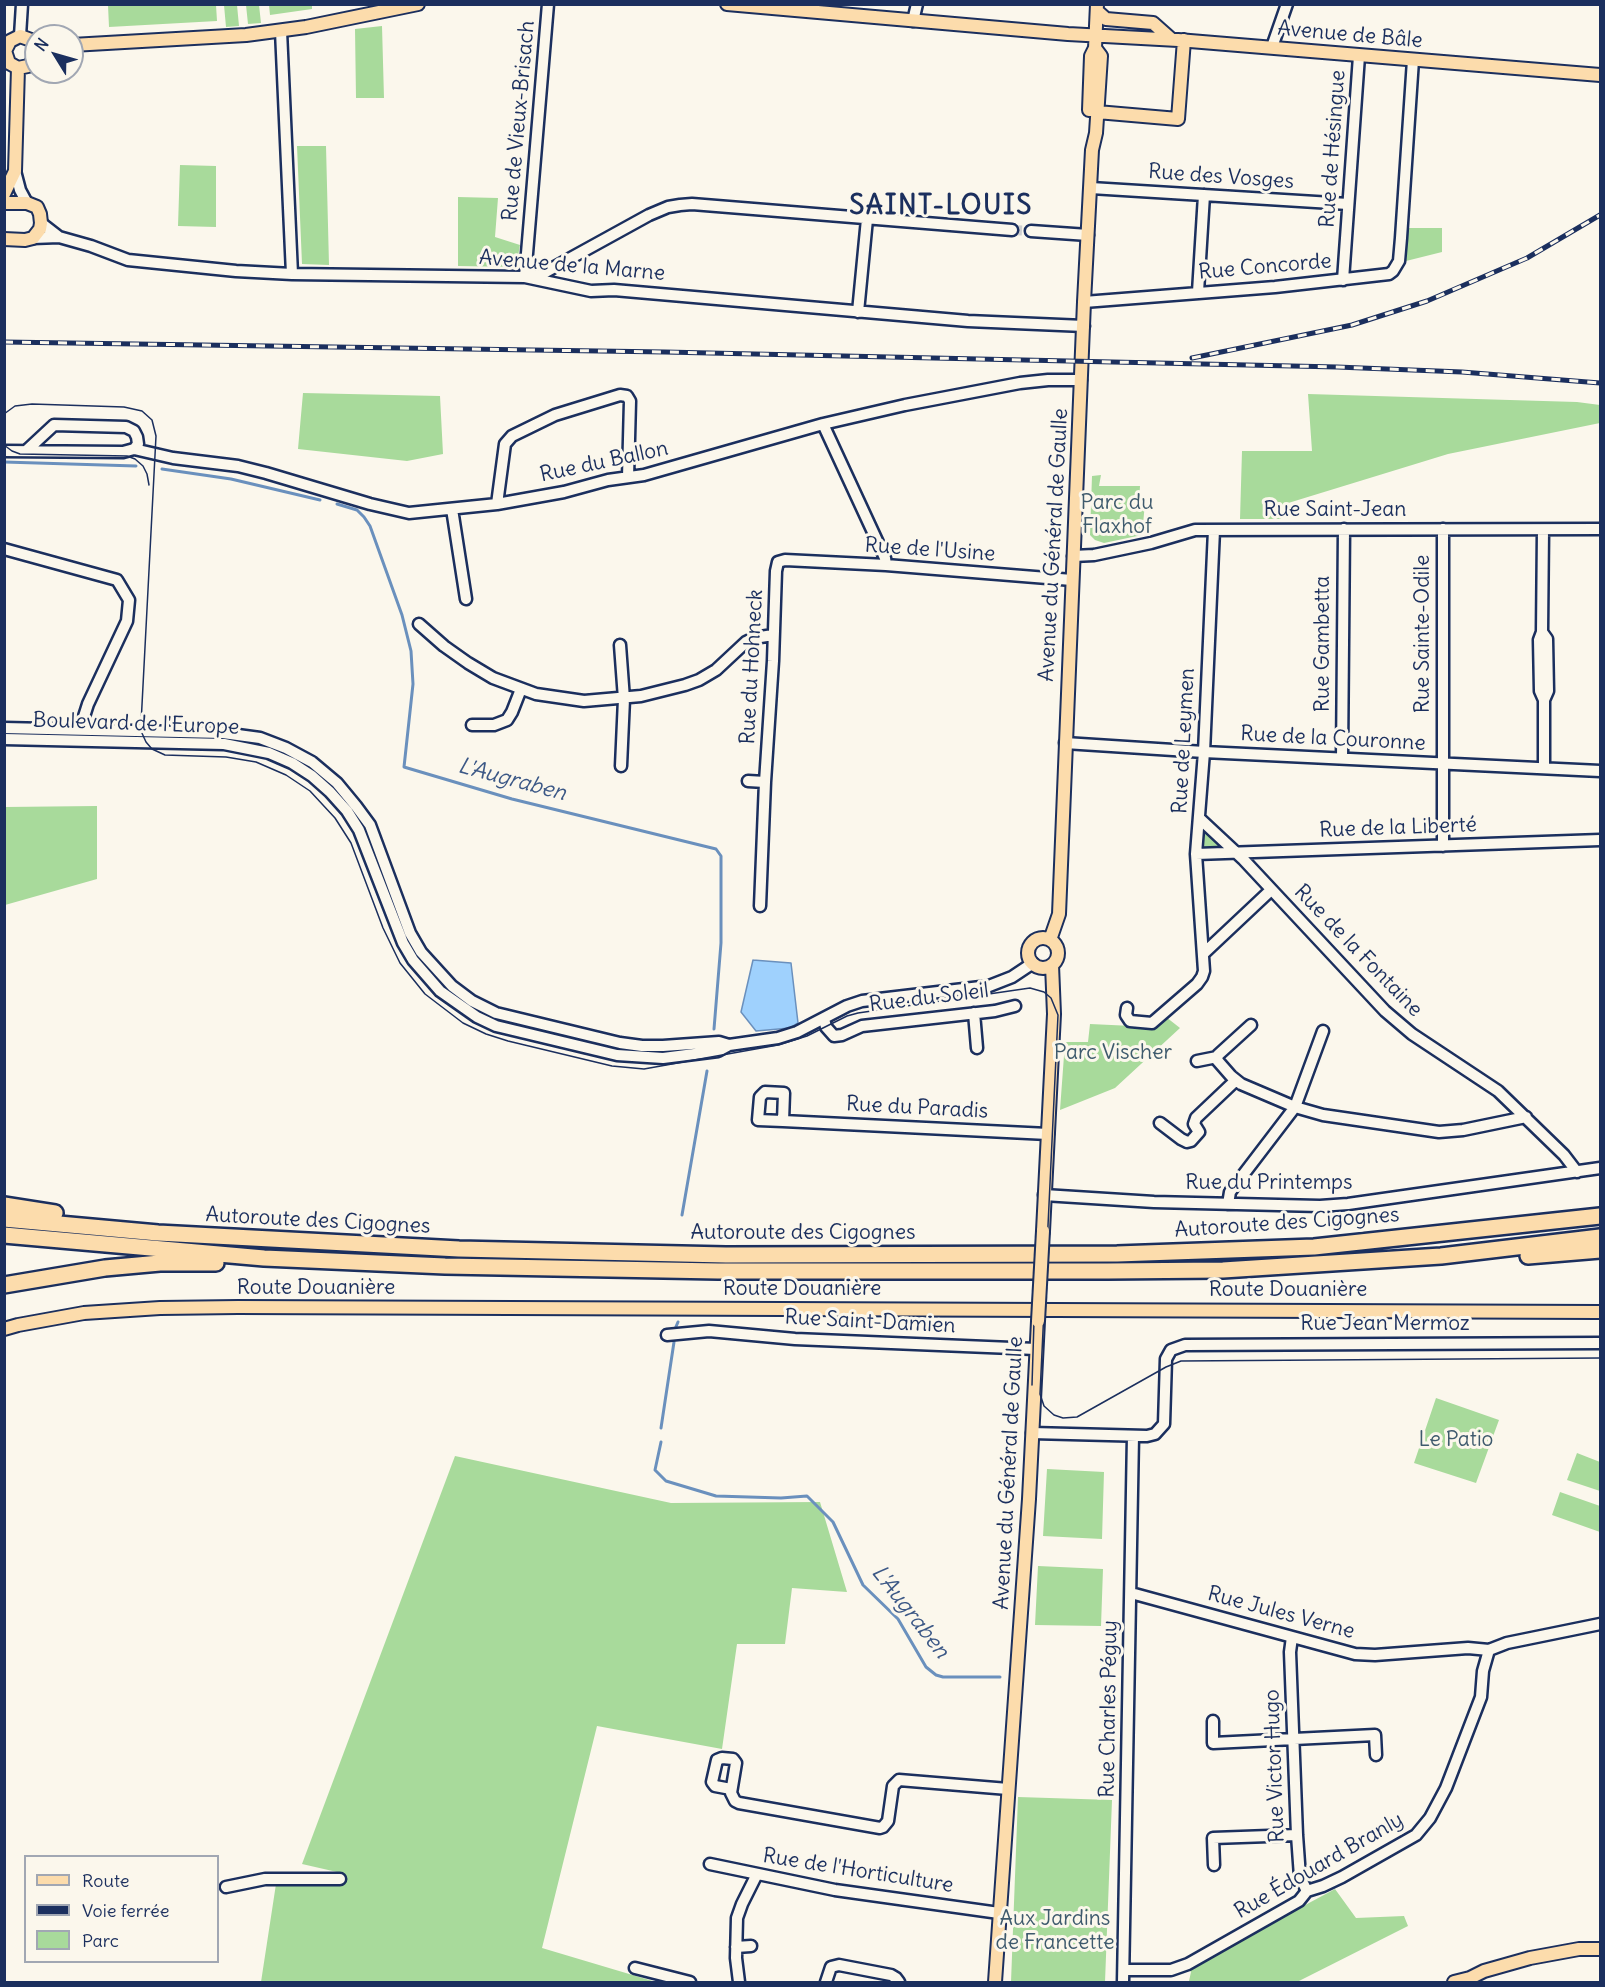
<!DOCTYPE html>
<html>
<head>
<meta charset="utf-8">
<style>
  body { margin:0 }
  #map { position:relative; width:1605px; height:1987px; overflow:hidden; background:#fbf7ec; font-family:Delius,sans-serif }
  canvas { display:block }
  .frame { position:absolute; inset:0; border:6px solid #1b2f5e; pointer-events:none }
  .legend { position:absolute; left:24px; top:1855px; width:195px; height:108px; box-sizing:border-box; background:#fbf7ec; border:2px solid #a1a7b3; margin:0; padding:8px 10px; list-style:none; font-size:18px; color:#1b2f5e }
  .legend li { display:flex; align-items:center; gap:12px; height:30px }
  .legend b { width:30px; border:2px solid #a1a7b3 }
  .north { position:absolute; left:24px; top:24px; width:60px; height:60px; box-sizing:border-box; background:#fbf7ec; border:2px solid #a1a7b3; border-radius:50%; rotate:307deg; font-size:16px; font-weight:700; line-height:24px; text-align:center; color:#1b2f5e }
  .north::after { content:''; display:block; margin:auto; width:21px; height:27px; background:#1b2f5e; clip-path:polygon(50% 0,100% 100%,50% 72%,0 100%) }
</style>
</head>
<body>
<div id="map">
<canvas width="1605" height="1987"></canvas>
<div class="frame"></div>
<ul class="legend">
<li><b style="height:8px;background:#fcdcac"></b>Route</li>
<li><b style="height:8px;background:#1b2f5e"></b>Voie ferrée</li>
<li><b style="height:16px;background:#a8da9b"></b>Parc</li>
</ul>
<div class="north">N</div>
</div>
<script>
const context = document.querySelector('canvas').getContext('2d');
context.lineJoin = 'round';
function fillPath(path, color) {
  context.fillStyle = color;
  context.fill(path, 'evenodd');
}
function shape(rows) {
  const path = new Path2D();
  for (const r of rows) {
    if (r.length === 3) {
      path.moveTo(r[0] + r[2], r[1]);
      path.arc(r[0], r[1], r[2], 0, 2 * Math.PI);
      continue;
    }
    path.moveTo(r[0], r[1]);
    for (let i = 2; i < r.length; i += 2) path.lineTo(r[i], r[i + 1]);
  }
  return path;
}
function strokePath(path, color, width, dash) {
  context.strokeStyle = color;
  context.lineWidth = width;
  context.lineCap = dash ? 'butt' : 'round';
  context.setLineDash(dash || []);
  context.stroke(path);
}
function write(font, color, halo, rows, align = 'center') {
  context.font = font + ' Delius,sans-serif';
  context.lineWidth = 6;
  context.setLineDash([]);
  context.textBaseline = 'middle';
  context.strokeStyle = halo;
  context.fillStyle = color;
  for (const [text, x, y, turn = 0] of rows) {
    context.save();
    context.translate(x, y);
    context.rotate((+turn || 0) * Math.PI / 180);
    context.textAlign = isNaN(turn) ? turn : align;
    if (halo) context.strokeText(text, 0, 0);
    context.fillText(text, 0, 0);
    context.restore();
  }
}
const green = shape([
  [108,5,216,5,217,21,109,27],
  [224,5,237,5,239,26,226,27],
  [246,5,259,5,261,23,248,24],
  [269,5,312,5,312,9,270,15],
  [382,26,384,98,356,98,355,29],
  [297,146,326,146,329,265,302,264],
  [180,165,216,166,216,227,178,226],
  [458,197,498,198,495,237,520,245,516,267,458,266],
  [1408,228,1442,228,1442,252,1406,261],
  [303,393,440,396,443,454,407,461,298,449],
  [1308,394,1577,402,1600,405,1600,423,1448,454,1285,504,1281,519,1240,519,1242,451,1312,451],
  [1101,475,1099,486,1140,486,1139,502,1145,503,1142,535,1104,543,1095,540,1090,535,1092,476],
  [97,806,97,879,5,905,5,807],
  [1204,833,1225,849,1203,848],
  [1166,1017,1180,1028,1115,1088,1060,1110,1065,1042,1088,1042,1090,1024,1154,1027],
  [1436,1398,1499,1420,1476,1483,1414,1463],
  [1577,1453,1600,1462,1600,1491,1567,1480],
  [455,1456,671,1503,820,1502,847,1592,792,1588,785,1644,737,1644,722,1749,597,1726,542,1948,656,1982,261,1982,276,1884,337,1872,302,1864],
  [1047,1469,1104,1472,1102,1539,1043,1536],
  [1560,1492,1600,1506,1600,1532,1552,1515],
  [1038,1566,1103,1569,1101,1626,1035,1625],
  [1018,1797,1112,1800,1105,1982,1011,1982],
  [1335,1889,1356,1918,1404,1916,1408,1926,1297,1982,1189,1981,1191,1972,1188,1968]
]);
const water = shape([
  [753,960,791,963,798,1023,790,1028,756,1031,741,1012,753,960]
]);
const stream = shape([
  [4,462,136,466],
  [162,469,231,479,320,500],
  [337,504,357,510,364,517,370,526,402,615,411,651,413,684,404,767,512,799,716,849,721,856,721,943,714,1029],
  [682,1215,707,1071],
  [675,1329,678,1322],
  [661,1428,674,1342],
  [661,1442,655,1470,666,1481,716,1496,781,1498,807,1496,833,1522,863,1585,898,1619,926,1667,936,1675,943,1677,1000,1677]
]);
const minorTunnel = shape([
  [1012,230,1031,231]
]);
const minor = shape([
  [913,21,917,4],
  [281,31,292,274],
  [20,36,22,4],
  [1272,47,1287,4],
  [15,171,20,190,27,203],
  [1091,188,1348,204],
  [1031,231,1088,235],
  [59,237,91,246,128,260,236,271,292,274,525,277,591,291,614,290,968,321,1084,326],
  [33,238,59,237,41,223],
  [529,276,540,275,649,215,668,207,680,205,692,204,1012,230],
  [525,277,548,4],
  [1343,280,1359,56],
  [1198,292,1204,195],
  [1084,302,1275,287,1389,274,1393,271,1399,261,1401,238,1413,60],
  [858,312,867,219],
  [823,424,885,558,886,565],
  [4,451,123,452,134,449,173,458,238,466,266,473,370,504,409,513,497,504,564,492,608,480,644,475,823,424,905,405,1020,383,1048,380,1081,380],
  [26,451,54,425,126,427,134,431,137,437,138,444,134,449],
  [497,504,505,444,512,436,555,415,620,395,627,396,630,401,628,477],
  [452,509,466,599],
  [4,549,117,580,129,600,127,621,88,704,80,729],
  [1073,556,1094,555,1151,543,1195,530,1600,529],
  [419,624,444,646,468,663,493,678,536,694,584,701,641,696,685,685,699,680,716,670,746,642,754,638,773,635],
  [1542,632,1543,530],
  [620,645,624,699,621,766],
  [1544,700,1548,691,1547,639,1542,632,1539,640,1540,691,1544,700,1544,768],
  [472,725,494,725,507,720,512,712,521,689],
  [4,728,223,733,260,738,286,748,312,762,337,783,356,806,370,825,410,933,421,952,452,986,472,1001,496,1013,620,1043,642,1046,663,1046,719,1042,729,1045],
  [4,739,224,744,269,753,292,763,312,776,330,792,347,811,359,830,403,943,413,960,440,991,477,1017,496,1026,617,1055,663,1058,718,1051,729,1045,778,1038,797,1032,847,1006,862,1001,989,986,1012,977,1033,963],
  [1065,743,1204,752,1600,771],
  [1342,758,1344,529],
  [748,781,765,782],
  [1199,818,1243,859,1385,1011,1412,1034,1498,1091,1564,1155,1577,1172],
  [1443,846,1443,529],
  [1196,854,1600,840],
  [760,906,765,782,773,661,776,571,778,562,785,560,886,565,1072,580],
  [1203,954,1271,890],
  [1127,1008,1126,1015,1130,1021,1152,1023,1197,984,1202,977,1204,971,1196,854,1204,752,1214,530],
  [974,1013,977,1048],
  [824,1019,826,1027,834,1036,842,1035,862,1026,995,1011,1015,1006],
  [1251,1025,1218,1055,1217,1060,1231,1076,1241,1084,1295,1107,1323,1115,1439,1132,1463,1130,1526,1117],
  [1197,1061,1217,1057],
  [783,1121,784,1093,765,1092,760,1097,758,1120,783,1121,1048,1134],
  [1160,1123,1181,1139,1187,1142,1191,1141,1199,1132,1194,1124,1196,1118,1235,1081],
  [1044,1195,1154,1202,1320,1206,1348,1204,1600,1168],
  [1228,1204,1230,1192,1295,1107,1323,1031],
  [667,1335,709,1331,795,1339,1036,1349],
  [1032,1433,1147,1436,1155,1434,1164,1424,1166,1359,1171,1350,1185,1345,1600,1343],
  [1131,1593,1355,1654,1375,1655,1468,1648,1489,1650,1507,1643,1600,1624],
  [1292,1637,1290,1652,1297,1835,1300,1877,1307,1891],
  [1213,1721,1213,1743,1375,1735,1376,1755],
  [731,1789,715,1786,712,1782,717,1760,722,1758,733,1759,736,1763,731,1793,735,1801,739,1803,880,1828,883,1827,888,1821,893,1786,899,1780,1008,1789],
  [710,1864,835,1890,999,1913],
  [1214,1865,1213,1838,1297,1835],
  [226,1887,265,1879,340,1879],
  [736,1947,751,1946],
  [635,1968,690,1982],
  [1124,1970,1171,1970,1188,1964,1299,1901,1307,1891,1323,1886,1342,1877,1416,1835,1430,1818,1446,1788,1481,1697,1483,1671,1489,1650],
  [739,1982,736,1958,737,1918,742,1904,757,1874],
  [826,1982,831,1967,839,1965,891,1975,896,1978,899,1982],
  [1123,1982,1133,1436]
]);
const major = shape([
  [727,4,1068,34,1178,40,1600,75],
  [1097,11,1106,19,1153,23,1171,39],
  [72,45,246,35,306,27,418,4],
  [36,47,31,40,20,36,10,41,5,51,9,63,18,68,28,66,36,58],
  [1089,110,1091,56,1095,48,1097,4],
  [1097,112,1178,119,1184,40],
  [4,194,15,171,18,68],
  [4,203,27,203,37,207,40,214,41,223,40,229,33,238,25,240,4,239],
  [1043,953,15],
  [1050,940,1059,914,1084,302,1092,150,1096,133,1101,56,1095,48],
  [1043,1231,1054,1014,1052,965],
  [4,1329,18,1325,84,1313,160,1308,238,1307,1600,1312],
  [995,1982,1029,1499,1038,1321],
  [1454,1982,1470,1978,1484,1971,1530,1958,1579,1949,1600,1949]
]);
const highway = shape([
  [4,1205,55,1213],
  [4,1219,158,1233,459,1249,726,1255,1117,1254,1314,1247,1600,1216],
  [4,1235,264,1258,445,1266,718,1271,1108,1271,1223,1270,1441,1256,1600,1237],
  [1528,1256,1600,1250],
  [4,1285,105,1268,160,1263,216,1263]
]);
const tram = shape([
  [4,414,15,406,32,404,124,407,142,411,152,420,156,436,141,724,141,731,146,742,152,749,165,755,226,757,256,762,286,775,310,791,335,818,351,843,383,928,400,963,425,994,463,1023,486,1034,508,1041,612,1066,644,1069,778,1045,807,1036,847,1016,858,1013,1030,988,1044,992,1051,998,1058,1015,1040,1394,1044,1406,1054,1415,1063,1418,1077,1417,1166,1367,1181,1361,1600,1358],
  [4,445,12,451,20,454,127,456,135,459,143,466,147,474,149,485],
  [1032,1385,1035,1289]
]);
const rail = shape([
  [4,342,665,352,1337,367,1462,372,1600,383],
  [1192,358,1352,325,1427,301,1527,258,1600,215]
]);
const majorBridge = shape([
  [1038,1321,1043,1231]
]);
const streetNames = [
  ["Avenue de Bâle",1350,35,5],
  ["Rue de Vieux-Brisach",519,121,-85],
  ["Rue de Hésingue",1333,149,-86],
  ["Rue des Vosges",1221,177,4],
  ["Avenue de la Marne",572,266,5],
  ["Rue Concorde",1265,267,-5],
  ["Rue du Ballon",604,462,-12],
  ["Rue Saint-Jean",1335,510],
  ["Avenue du Général de Gaulle",1054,545,-87],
  ["Rue de l'Usine",930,550,4],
  ["Rue Sainte-Odile",1423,634,-90],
  ["Rue Gambetta",1323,644,-90],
  ["Rue du Hohneck",752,667,-87],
  ["Boulevard de l'Europe",136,724,2],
  ["Rue de la Couronne",1333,739,3],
  ["Rue de Leymen",1184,741,-87],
  ["Rue de la Liberté",1398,828,-2],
  ["Rue de la Fontaine",1358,951,46],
  ["Rue du Soleil",929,998,-7],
  ["Rue du Paradis",917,1108,3],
  ["Rue du Printemps",1269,1183],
  ["Autoroute des Cigognes",318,1221,3],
  ["Autoroute des Cigognes",1287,1223,-4],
  ["Autoroute des Cigognes",803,1233],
  ["Route Douanière",316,1288],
  ["Route Douanière",802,1289],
  ["Route Douanière",1288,1290],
  ["Rue Saint-Damien",870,1322,3],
  ["Rue Jean Mermoz",1385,1324],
  ["Avenue du Général de Gaulle",1009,1473,-87],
  ["Rue Jules Verne",1281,1613,15],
  ["Rue Charles Péguy",1109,1709,-89],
  ["Rue Victor Hugo",1275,1766,-92],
  ["Rue Édouard Branly",1319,1866,-30],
  ["Rue de l'Horticulture",858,1871,9]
];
const parkNames = [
  ["Parc du",1117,503],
  ["Flaxhof",1117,527],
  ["Parc Vischer",1113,1053],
  ["Le Patio",1456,1440],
  ["Aux Jardins",1055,1919],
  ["de Francette",1055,1943]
];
const waterNames = [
  ["L'Augraben",512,780,15],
  ["L'Augraben",910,1612,52]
];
const districtNames = [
  ["SAINT-LOUIS",941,206]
];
fillPath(green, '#a8da9b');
fillPath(water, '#9fd1fd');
strokePath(water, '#6a90bd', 1.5);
strokePath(stream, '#6a90bd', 3);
strokePath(minorTunnel, '#cecfd0', 10, [10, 5]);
strokePath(minor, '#1b2f5e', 15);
strokePath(major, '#1b2f5e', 16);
strokePath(highway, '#1b2f5e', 20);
strokePath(minor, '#fbf7ec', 10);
strokePath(major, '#fcdcac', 12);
strokePath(highway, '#fcdcac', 15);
strokePath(tram, '#1b2f5e', 1.5);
strokePath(rail, '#1b2f5e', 5);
strokePath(rail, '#fbf7ec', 3, [9]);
strokePath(majorBridge, '#1b2f5e', 16, []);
strokePath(majorBridge, '#fcdcac', 12);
write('21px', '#1b2f5e', '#fbf7ec', streetNames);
write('21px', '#3e5a6d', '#fbf7ec', parkNames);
write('italic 22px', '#3c5886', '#fbf7ec', waterNames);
context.letterSpacing = '1.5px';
write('bold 27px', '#1b2f5e', '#fbf7ec', districtNames);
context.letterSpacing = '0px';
</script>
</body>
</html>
